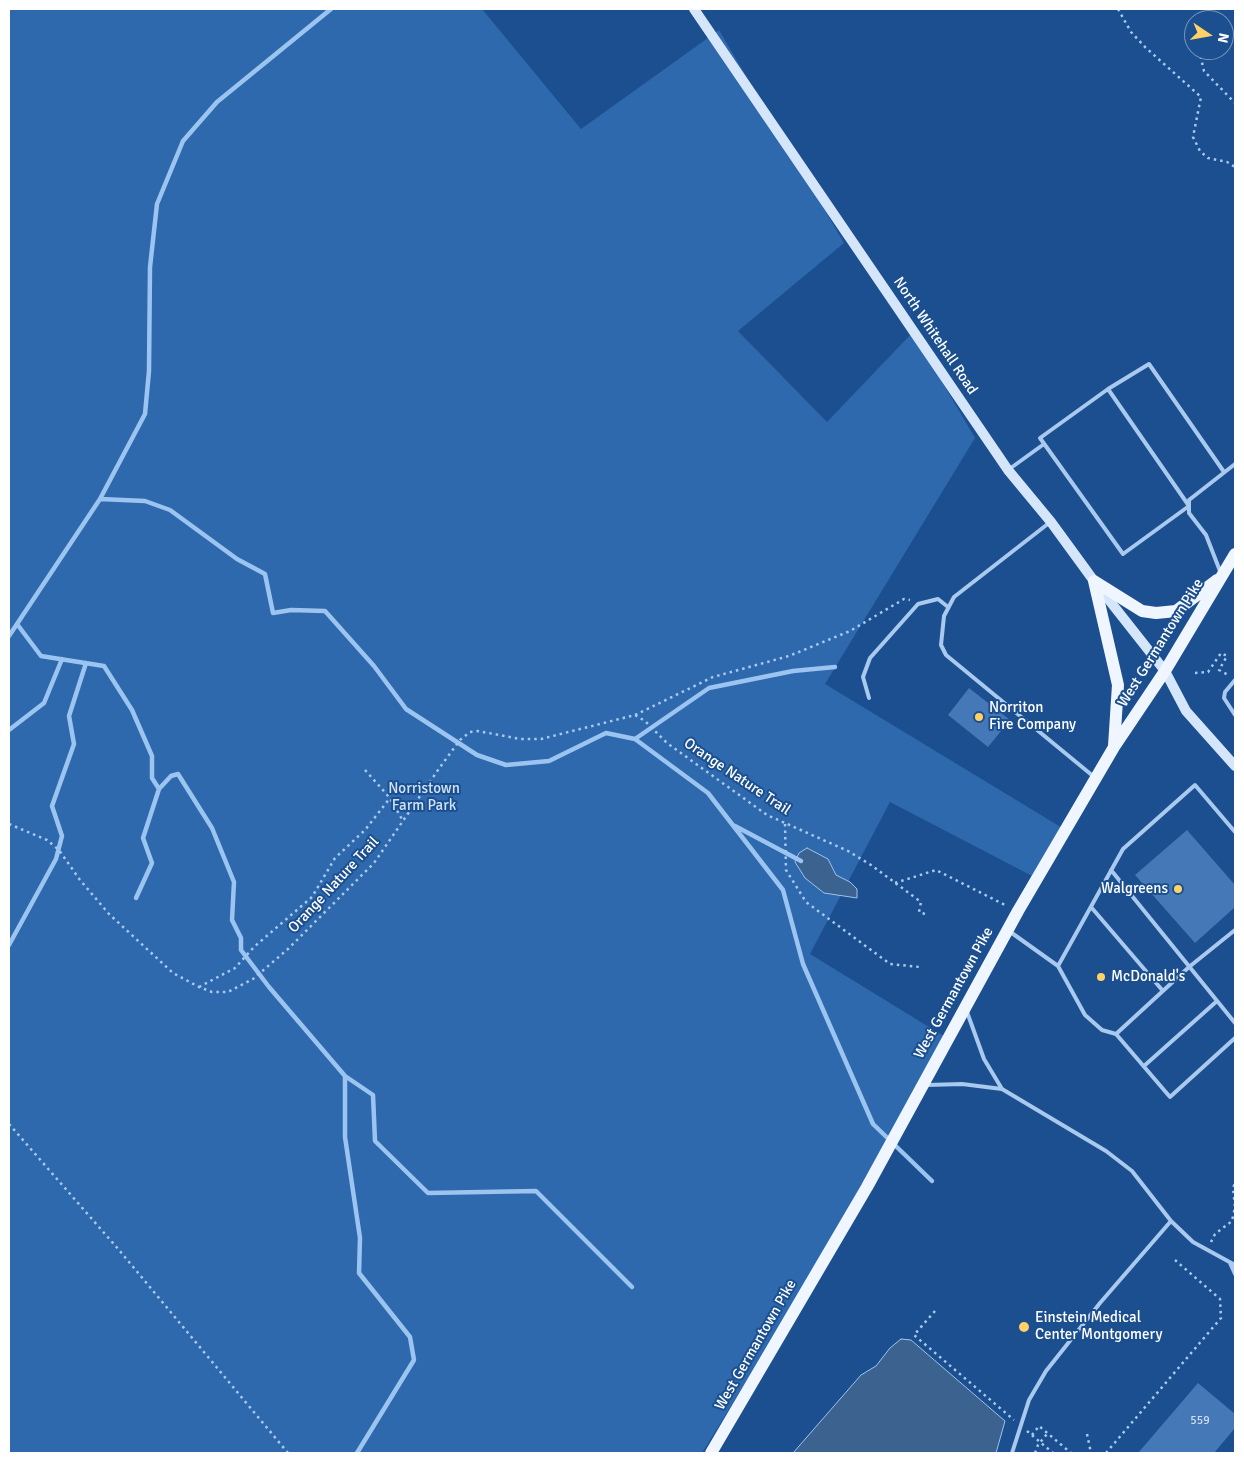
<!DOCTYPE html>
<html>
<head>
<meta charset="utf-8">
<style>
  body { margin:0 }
  #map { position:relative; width:1244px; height:1462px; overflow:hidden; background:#1b4f8f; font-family:Signika,sans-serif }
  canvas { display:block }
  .frame { position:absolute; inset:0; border:10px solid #fff; pointer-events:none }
  .north { position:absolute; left:1184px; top:10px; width:50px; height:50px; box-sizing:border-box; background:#1b4f8f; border:1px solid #7695bc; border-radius:50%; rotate:102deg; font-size:14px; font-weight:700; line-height:20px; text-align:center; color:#fff }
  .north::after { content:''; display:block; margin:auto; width:18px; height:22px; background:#ffd166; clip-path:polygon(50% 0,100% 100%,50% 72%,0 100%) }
</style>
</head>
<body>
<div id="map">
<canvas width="1244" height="1462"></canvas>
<div class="frame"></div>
<div class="north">N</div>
</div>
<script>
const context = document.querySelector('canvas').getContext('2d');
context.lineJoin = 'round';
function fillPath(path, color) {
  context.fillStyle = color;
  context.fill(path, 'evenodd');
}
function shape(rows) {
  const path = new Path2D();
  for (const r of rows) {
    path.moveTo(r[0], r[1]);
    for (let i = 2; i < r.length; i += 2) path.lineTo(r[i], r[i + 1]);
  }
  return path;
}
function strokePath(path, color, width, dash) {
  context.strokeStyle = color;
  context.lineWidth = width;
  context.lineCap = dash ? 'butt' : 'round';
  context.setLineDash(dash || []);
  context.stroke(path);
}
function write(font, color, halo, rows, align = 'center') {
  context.font = font + ' Signika,sans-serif';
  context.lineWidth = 4;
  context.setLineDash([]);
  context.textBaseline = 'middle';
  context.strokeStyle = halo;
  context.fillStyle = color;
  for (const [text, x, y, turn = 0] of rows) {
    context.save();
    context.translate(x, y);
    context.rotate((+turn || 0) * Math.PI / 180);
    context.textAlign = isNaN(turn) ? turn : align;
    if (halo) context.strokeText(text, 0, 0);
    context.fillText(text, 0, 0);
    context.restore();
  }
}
const green = shape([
  [9,9,482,9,581,129,719,30,844,243,738,331,827,422,913,332,975,438,825,684,1069,832,1036,878,890,802,810,954,947,1038,867,1187,702,1453,9,1453]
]);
const water = shape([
  [807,848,828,859,836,875,850,882,857,889,857,898,824,893,805,878,795,862,799,853,807,848],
  [901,1339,911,1340,1005,1421,996,1453,793,1453,861,1375,876,1366,890,1348,901,1339]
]);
const stream = shape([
  [100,499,145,501,170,510,237,559,265,574,273,613,291,610,325,611,374,666,406,709,477,755,506,765,549,761,606,733,635,739,708,793,783,890,803,964,873,1124,932,1181],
  [17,624,41,656,104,666,132,710,152,756,152,778,159,789,171,776,178,774,212,828,234,882,232,920,241,938,241,950,269,987,345,1076,345,1137,360,1238,359,1273,410,1337,414,1360,357,1453],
  [9,636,100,499,145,414,149,371,150,267,157,204,183,141,217,102,331,9],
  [9,730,44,703,62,659],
  [635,739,709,688,793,671,835,667],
  [735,826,801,861],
  [136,898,152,863,143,838,159,789],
  [9,945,56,859,62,836,52,806,74,744,69,716,86,663],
  [345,1076,373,1095,375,1141,428,1193,536,1191,632,1287]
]);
const building = shape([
  [969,688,1010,720,988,747,948,715],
  [1187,830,1235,885,1235,907,1195,943,1135,875],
  [1198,1383,1235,1414,1235,1428,1214,1453,1138,1453]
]);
const path = shape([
  [1118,9,1131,32,1145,47,1201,97,1193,137,1200,151,1208,158,1227,162,1235,167],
  [1209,20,1214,9],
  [1199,50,1204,71,1235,103],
  [1195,673,1208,672,1221,653,1227,656,1219,670,1228,675],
  [635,715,713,677,789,656,850,631,904,599,910,600],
  [365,770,390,798,403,821],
  [9,824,47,840,59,850,80,880,109,914,173,973,199,987,212,992,228,992,253,979,288,949,374,863,438,770,460,740,470,732,478,731,520,739,541,739,635,715,645,721,667,743,767,815,848,851,871,865,921,902,919,912,928,915],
  [785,824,786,870,806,902,890,964,920,967],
  [895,883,936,870,1005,905],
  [199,987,235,968,254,947,312,897,335,858,365,830,390,798],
  [9,1124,119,1250,288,1453],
  [1211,1242,1215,1234,1232,1221,1235,1207,1233,1188,1235,1183],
  [935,1311,914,1335,1014,1420],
  [1027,1431,1053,1453],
  [1087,1434,1091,1453],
  [1032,1435,1039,1426,1071,1453],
  [1035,1453,1038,1445,1047,1434],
  [1106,1453,1221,1318,1220,1299,1175,1260]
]);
const service = shape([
  [1108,389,1040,438,1123,554,1189,506,1108,389,1149,364,1224,472],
  [1008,470,1044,444],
  [1049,523,954,597,944,616,941,645,946,655,1093,776],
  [1220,571,1206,535,1189,513,1189,500,1235,464],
  [1235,680,1225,692,1224,698,1235,715],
  [869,698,863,677,870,658,918,604,938,599,948,607],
  [1111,870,1235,1023],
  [1091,907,1163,991],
  [1235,930,1189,967,1116,1034,1170,1097,1235,1038],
  [1009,931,1058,966,1085,1015,1102,1030,1116,1034],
  [1058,966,1123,849,1195,785,1235,832],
  [967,1012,984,1059,1002,1089],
  [1144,1066,1217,1001],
  [927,1085,962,1084,1002,1089,1106,1151,1132,1171,1171,1221,1193,1242,1235,1265],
  [1230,1263,1235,1274],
  [1012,1453,1029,1400,1046,1371,1100,1303,1171,1221]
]);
const secondary = shape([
  [694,9,1008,470,1051,522,1094,581,1165,671,1186,711,1235,766]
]);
const primary = shape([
  [1094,581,1118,685,1114,746],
  [1094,581,1142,611,1156,613,1176,611,1217,580],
  [711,1453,867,1187,1018,911,1114,747,1165,671,1235,554]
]);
const markers = [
  [979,717,5,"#ffd166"],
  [1178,889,5,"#ffd166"],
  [1101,977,5,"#ffd166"],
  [1024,1327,6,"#ffd166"]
];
const numberNames = [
  ["559",1200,1421]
];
const streetNames = [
  ["North Whitehall Road",935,336,56],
  ["West Germantown Pike",1161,643,-58],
  ["Orange Nature Trail",737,777,34],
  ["Orange Nature Trail",334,885,-47],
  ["West Germantown Pike",954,993,-61],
  ["West Germantown Pike",756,1345,-60]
];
const poiNames = [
  ["Norriton",989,708],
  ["Fire Company",989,725],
  ["Walgreens",1168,889,"right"],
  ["McDonald's",1111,977],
  ["Einstein Medical",1035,1318],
  ["Center Montgomery",1035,1335]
];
const parkNames = [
  ["Norristown",424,789],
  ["Farm Park",424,806]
];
fillPath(green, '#2e69ad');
fillPath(water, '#3c6290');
strokePath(water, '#9cc4f0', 1);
strokePath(stream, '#9cc4f0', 4.5);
fillPath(building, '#4478b7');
strokePath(path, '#a9c9ee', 2.5, [2.5, 4]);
strokePath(service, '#a9c9ee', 4);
strokePath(secondary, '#d6e6fa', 10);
strokePath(primary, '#f0f6ff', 12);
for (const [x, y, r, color] of markers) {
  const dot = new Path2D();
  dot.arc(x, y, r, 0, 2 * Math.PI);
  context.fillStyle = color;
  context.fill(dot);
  strokePath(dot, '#1b4f8f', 2);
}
write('12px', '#d0dded', null, numberNames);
write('15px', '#fff', '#1b4f8f', streetNames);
write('15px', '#fff', '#1b4f8f', poiNames, 'left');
write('15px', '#cfe3fa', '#1b4f8f', parkNames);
</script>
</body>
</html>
